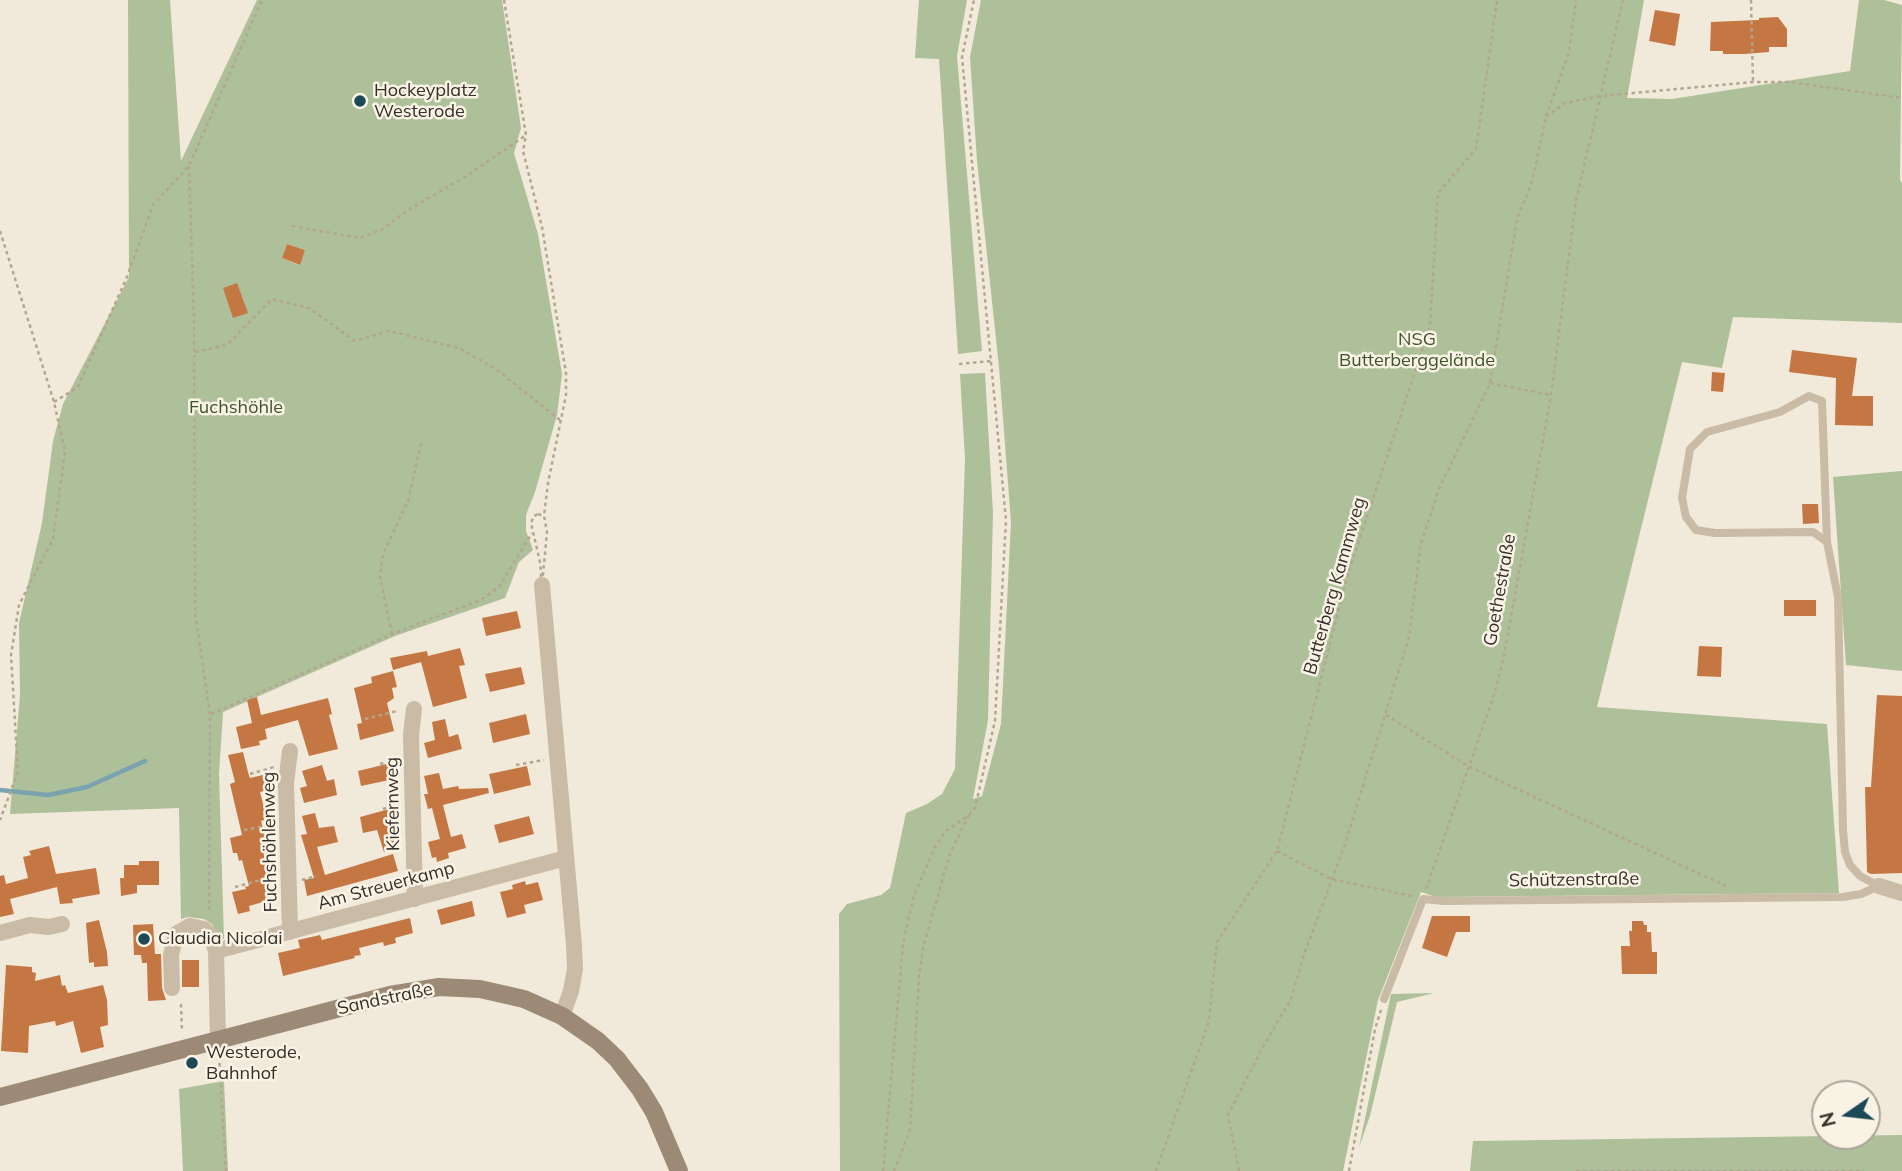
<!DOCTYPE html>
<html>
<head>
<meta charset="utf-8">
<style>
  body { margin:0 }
  #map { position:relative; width:1902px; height:1171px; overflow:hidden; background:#f1e9d9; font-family:Mulish,sans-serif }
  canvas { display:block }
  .north { position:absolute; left:1811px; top:1080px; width:70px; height:70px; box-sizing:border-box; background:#f9f3e5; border:2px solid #aba499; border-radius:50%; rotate:256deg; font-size:19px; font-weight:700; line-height:28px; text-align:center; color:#352d27 }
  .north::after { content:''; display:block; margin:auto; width:24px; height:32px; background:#1d4956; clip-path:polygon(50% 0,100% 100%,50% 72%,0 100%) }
</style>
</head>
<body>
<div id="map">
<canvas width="1902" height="1171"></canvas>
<div class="north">N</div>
</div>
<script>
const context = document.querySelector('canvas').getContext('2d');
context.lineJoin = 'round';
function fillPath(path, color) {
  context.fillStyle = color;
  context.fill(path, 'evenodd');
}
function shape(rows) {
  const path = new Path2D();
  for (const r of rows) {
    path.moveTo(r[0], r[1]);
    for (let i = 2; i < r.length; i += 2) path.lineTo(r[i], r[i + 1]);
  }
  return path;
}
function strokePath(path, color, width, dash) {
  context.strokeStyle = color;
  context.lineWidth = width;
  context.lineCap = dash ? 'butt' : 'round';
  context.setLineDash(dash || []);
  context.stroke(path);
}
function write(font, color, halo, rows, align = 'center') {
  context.font = font + ' Mulish,sans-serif';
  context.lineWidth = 5;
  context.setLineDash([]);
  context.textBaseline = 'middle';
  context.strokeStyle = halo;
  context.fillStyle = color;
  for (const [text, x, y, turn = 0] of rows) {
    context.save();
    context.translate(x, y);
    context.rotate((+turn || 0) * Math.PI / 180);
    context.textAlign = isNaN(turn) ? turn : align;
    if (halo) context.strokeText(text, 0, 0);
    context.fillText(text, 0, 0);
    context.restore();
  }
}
const green = shape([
  [128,0,170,0,181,161,257,0,502,0,521,128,514,153,538,234,562,374,557,415,535,492,526,515,526,531,533,550,519,562,505,598,395,636,223,712,219,774,224,939,218,940,213,925,204,919,188,917,181,919,179,808,10,814,20,695,19,623,42,523,53,441,63,404,129,277],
  [287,244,305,250,299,265,282,258],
  [919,0,967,0,957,56,982,351,958,354,939,59,915,58],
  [981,0,1644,0,1627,98,1672,99,1850,71,1859,0,1884,0,1902,5,1900,180,1902,183,1902,323,1733,317,1722,368,1682,362,1597,707,1827,724,1839,893,1436,897,1421,892,1378,1000,1343,1171,840,1171,839,914,847,904,881,895,890,888,906,813,927,804,942,794,955,769,965,459,960,374,985,373,993,513,988,720,973,799,982,796,1001,724,1011,522,999,367,977,161,970,57],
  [1902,471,1902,671,1846,665,1833,477],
  [1434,993,1397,1002,1370,1116,1359,1147,1391,994],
  [224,1081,228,1171,183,1171,179,1089],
  [1902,1135,1902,1171,1470,1171,1473,1141]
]);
const stream = shape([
  [0,790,48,795,68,791,87,787,145,761]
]);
const building = shape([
  [1655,10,1680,14,1675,46,1649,41],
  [1778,17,1787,29,1787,47,1769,47,1769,52,1745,54,1723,54,1723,51,1710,51,1711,22,1759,20,1759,18],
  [287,244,305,250,300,265,282,258],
  [237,283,248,313,233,318,223,288],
  [1792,350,1857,358,1852,396,1873,396,1873,426,1835,425,1836,378,1789,372],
  [1712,372,1725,373,1723,392,1711,391],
  [1802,504,1818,504,1819,523,1803,524],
  [1784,600,1816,600,1816,616,1784,616],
  [517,611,521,628,486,636,482,618],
  [1699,646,1722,647,1721,677,1697,676],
  [460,648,465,665,459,666,467,698,433,707,421,662,393,670,390,658,427,651,428,656],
  [521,667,525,684,490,692,485,674],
  [393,671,397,687,392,688,394,698,387,703,394,731,360,740,357,724,362,723,354,688,372,683,371,677],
  [1877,695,1902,696,1902,873,1871,874,1867,872,1865,787,1871,787],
  [257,697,261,715,328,698,332,714,329,715,338,749,309,756,298,720,265,729,267,739,259,741,260,745,241,749,236,727,252,723,247,700],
  [526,714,530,734,493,743,489,723],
  [445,719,449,737,458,734,462,749,428,758,424,743,435,740,432,722],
  [243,752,249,776,250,778,263,775,267,790,260,792,267,819,261,821,267,845,262,846,271,889,268,890,270,900,249,906,250,911,238,914,232,892,246,889,245,887,249,886,242,860,239,861,237,853,233,853,230,838,242,835,230,784,235,782,228,755],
  [391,763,394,779,361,786,358,771],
  [322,765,327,781,334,779,337,795,304,803,300,788,307,786,302,771],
  [527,766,531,785,494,794,489,774],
  [439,773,443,789,458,786,459,789,488,788,489,793,443,805,451,837,462,834,466,848,448,853,449,858,437,862,436,857,432,858,428,842,440,839,432,808,428,809,424,794,428,794,424,776],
  [393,808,397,825,390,827,396,848,384,852,377,830,363,833,360,817],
  [315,813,319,828,334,826,338,842,317,847,325,875,393,854,398,871,307,896,304,880,314,878,301,835,307,834,302,816],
  [529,816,534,834,499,843,494,825],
  [49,846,56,874,96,868,100,894,72,899,73,903,60,904,57,887,10,899,14,914,0,917,0,876,4,875,6,884,28,878,23,857,31,855,29,851],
  [139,861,159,861,159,885,137,885,137,893,121,896,120,878,124,878,124,865,139,865],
  [525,881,526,885,538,882,543,900,524,905,526,913,507,918,500,892,513,889,512,885],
  [472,901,475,916,441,925,437,910],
  [1432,916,1470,916,1470,932,1456,932,1447,957,1422,948],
  [410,918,413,933,395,938,396,943,384,946,383,942,359,948,361,955,354,956,355,958,283,976,278,953,300,948,298,940,320,935,322,940],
  [99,920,107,952,108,966,94,967,94,962,89,963,86,923],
  [1632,921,1643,921,1644,925,1647,925,1647,932,1651,932,1652,952,1657,952,1657,974,1622,974,1621,946,1630,946,1629,931,1632,931],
  [153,924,155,954,161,954,162,988,166,1000,148,1001,147,963,142,963,141,955,134,955,133,925],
  [182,960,199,960,199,987,182,987],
  [6,965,32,967,32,972,36,973,35,981,60,975,62,986,65,985,68,993,103,985,107,1000,108,1025,100,1027,104,1047,81,1053,73,1021,56,1026,55,1021,29,1026,28,1053,1,1051]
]);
const path = shape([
  [504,0,526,135,523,151,542,227,566,373,566,395,548,483,544,516],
  [1751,0,1753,82],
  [1546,117,1565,103,1601,96,1753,82,1791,82,1902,98],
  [189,166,194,319,195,612,210,714,209,913],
  [292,226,360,238,381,230,408,210,465,177,526,135],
  [0,231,54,402,65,452,53,539,19,605,11,655,18,772,0,820],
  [195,352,227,345,272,299,309,308,355,341,389,331,459,348,496,369,560,420],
  [959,364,991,361],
  [1490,383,1551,395],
  [54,402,78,387,127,277,153,205,189,166,262,0],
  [538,514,544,516,547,532,542,585,540,562,531,523,534,516,538,514],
  [392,634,380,577,383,554,408,501,422,439],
  [211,714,392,634,481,600,499,587,532,533],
  [1386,715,1470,767,1726,886],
  [365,719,397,711],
  [380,764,397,760],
  [516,765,544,760],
  [250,774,274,767],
  [383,809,396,805],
  [244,830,270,825],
  [1277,851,1331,879,1412,896],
  [302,880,316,876],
  [235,887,272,877],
  [1426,889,1493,698,1503,661,1551,395,1576,200,1623,0],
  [181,1004,182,1032],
  [219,1056,226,1171],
  [883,1171,903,944,914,895,936,845,946,831,969,815,975,808,995,721,1006,520,962,57,974,0],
  [894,1171,910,1130,919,977,923,948,950,853,969,815],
  [1156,1171,1209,1021,1217,942,1277,851,1347,577,1430,327,1438,193,1476,149,1497,0],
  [1239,1171,1228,1115,1264,1045,1291,999,1305,952,1345,844,1409,637,1421,543,1439,489,1490,383,1517,219,1532,182,1546,117,1569,52,1576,0],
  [1349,1171,1375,1029,1381,1010],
  [1576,1171,1864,1171]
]);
const lane = shape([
  [1827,542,1813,532,1715,533,1696,530,1686,517,1682,498,1690,449,1707,432,1780,412,1809,396,1822,401,1827,542,1838,597,1843,830,1845,852,1850,865,1860,876,1879,886],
  [1384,999,1423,899,1444,901,1843,897,1861,894,1879,886]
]);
const street = shape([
  [542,585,574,945,575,969,571,991,562,1016],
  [414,709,411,735,415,899],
  [290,751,286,783,290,932],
  [1879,886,1902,893],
  [0,933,30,925,49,927,62,924],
  [216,951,566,858],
  [172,988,171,955,176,934,190,926,204,929,211,935,216,951,218,1039]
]);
const secondary = shape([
  [0,1097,390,995,439,987,480,989,524,999,562,1016,598,1041,617,1059,640,1089,654,1112,679,1171]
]);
const markers = [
  [360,101,7,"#1d4956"],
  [144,939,7,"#1d4956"],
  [192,1063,7,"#1d4956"]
];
const poiNames = [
  ["Hockeyplatz",374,91],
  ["Westerode",374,112],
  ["Claudia Nicolai",158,939],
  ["Westerode,",206,1053],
  ["Bahnhof",206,1074]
];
const parkNames = [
  ["NSG",1417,340],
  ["Butterberggelände",1417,361],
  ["Fuchshöhle",236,408]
];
const streetNames = [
  ["Butterberg Kammweg",1335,586,-74],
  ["Goethestraße",1500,590,-80],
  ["Kiefernweg",393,804,-91],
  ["Fuchshöhlenweg",270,842,-91],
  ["Schützenstraße",1574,880,-1],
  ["Am Streuerkamp",386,886,-15],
  ["Sandstraße",385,999,-12]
];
fillPath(green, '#adc09a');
strokePath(stream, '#79a3ae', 4.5);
fillPath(building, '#c57743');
strokePath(path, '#b4a590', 2.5, [3.5, 3.5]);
strokePath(lane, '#c9bba5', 8);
strokePath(street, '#c9bba5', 16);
strokePath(secondary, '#9c8a77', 18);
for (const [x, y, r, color] of markers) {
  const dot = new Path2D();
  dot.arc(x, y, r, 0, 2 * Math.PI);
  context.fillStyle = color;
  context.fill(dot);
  strokePath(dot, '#f9f3e5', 2.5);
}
write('18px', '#352d27', '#f9f3e5', poiNames, 'left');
write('18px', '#3e532b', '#f9f3e5', parkNames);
write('18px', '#352d27', '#f9f3e5', streetNames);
</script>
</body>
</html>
